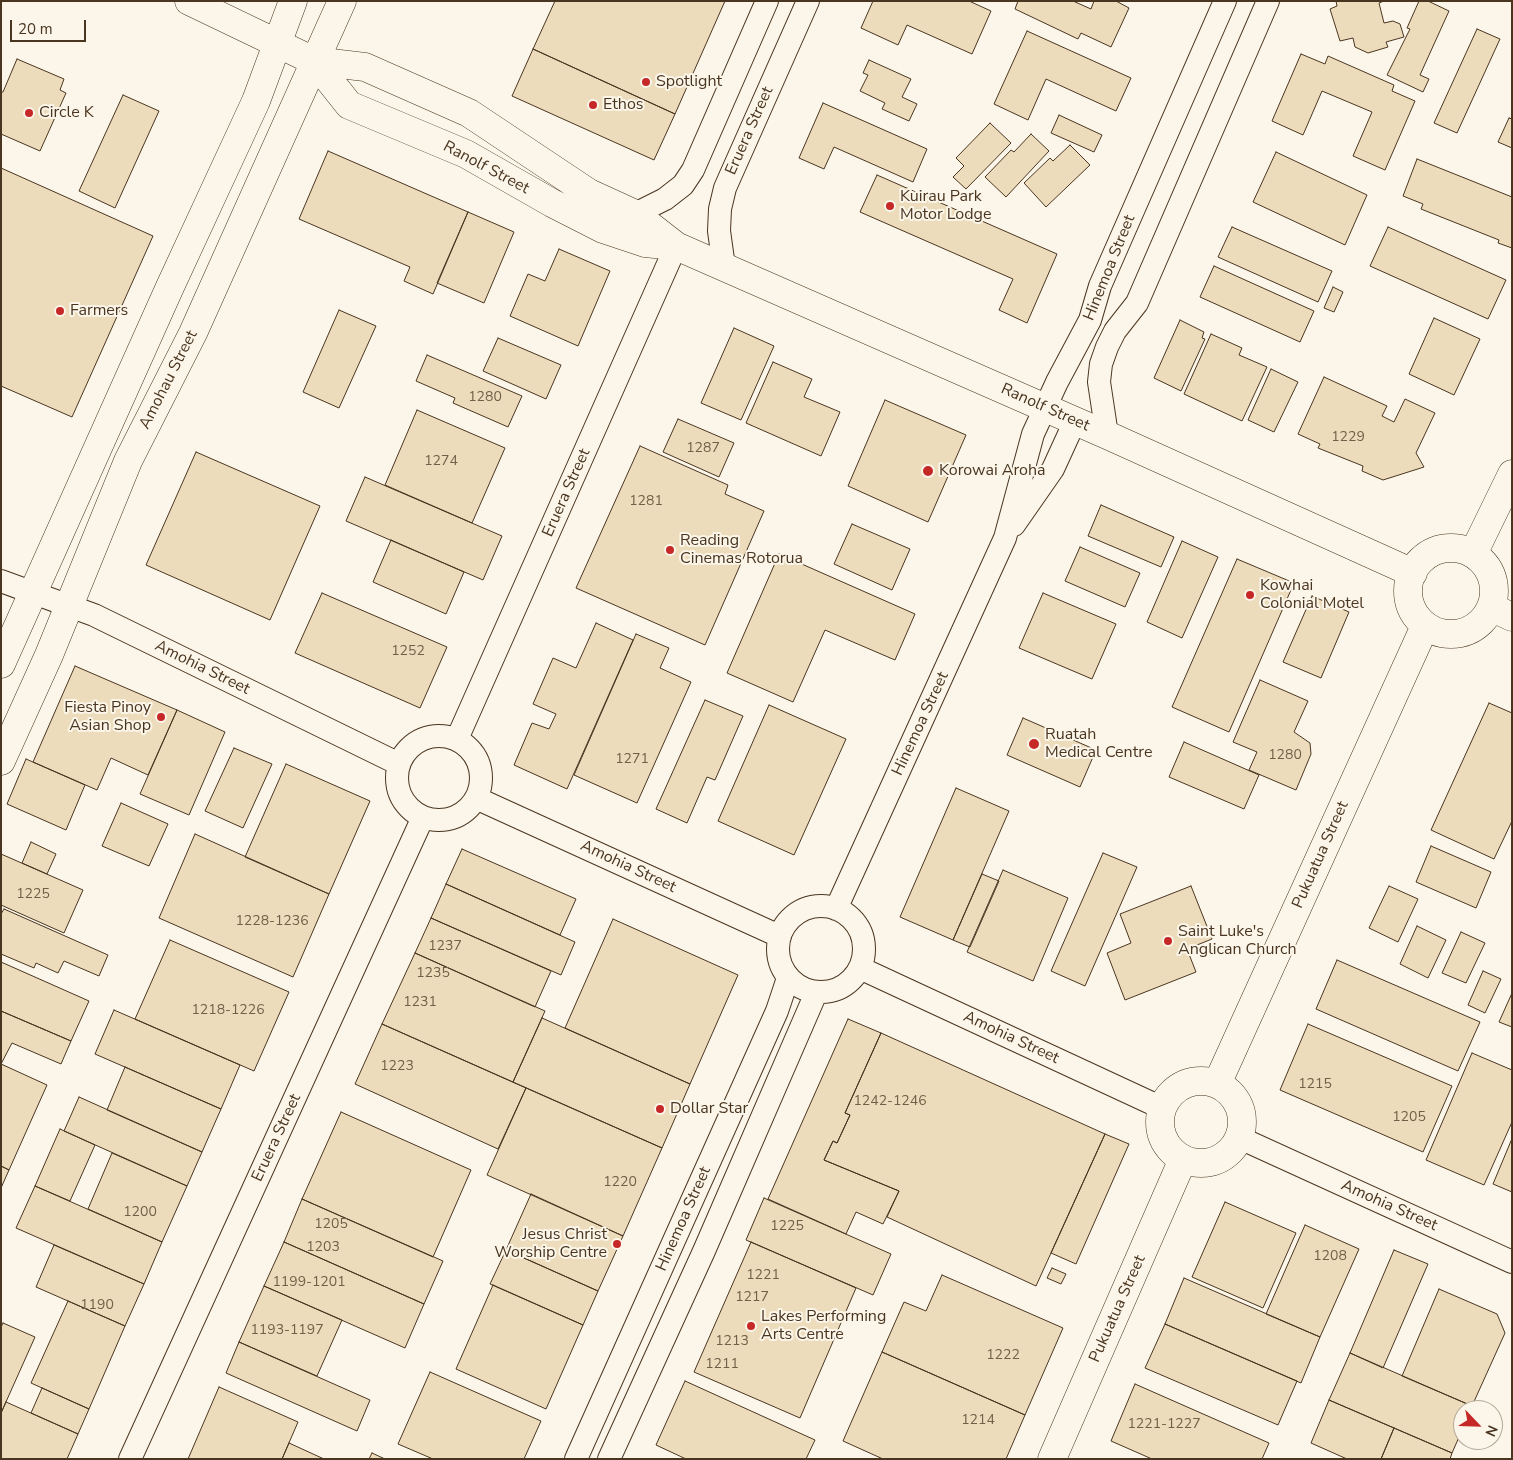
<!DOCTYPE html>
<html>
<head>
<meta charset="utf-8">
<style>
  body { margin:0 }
  #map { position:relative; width:1513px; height:1460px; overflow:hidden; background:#fbf6e9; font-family:"Nunito Sans",sans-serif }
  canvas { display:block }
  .frame { position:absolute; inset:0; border:2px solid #4a3520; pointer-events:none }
  .north { position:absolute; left:1453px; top:1400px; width:50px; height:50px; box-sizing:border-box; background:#fbf6e9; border:1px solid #b4a999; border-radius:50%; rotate:114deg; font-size:14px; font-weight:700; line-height:20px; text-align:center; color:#4a3520 }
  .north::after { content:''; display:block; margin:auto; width:18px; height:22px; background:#c62828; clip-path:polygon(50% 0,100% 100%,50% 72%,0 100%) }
  .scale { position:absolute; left:10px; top:20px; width:76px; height:22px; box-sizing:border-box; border:2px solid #4a3520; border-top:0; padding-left:6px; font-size:15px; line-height:18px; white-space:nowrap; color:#4a3520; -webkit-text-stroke:4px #fbf6e9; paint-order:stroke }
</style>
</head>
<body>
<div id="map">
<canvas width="1513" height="1460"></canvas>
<div class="frame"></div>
<div class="north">N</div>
<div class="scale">20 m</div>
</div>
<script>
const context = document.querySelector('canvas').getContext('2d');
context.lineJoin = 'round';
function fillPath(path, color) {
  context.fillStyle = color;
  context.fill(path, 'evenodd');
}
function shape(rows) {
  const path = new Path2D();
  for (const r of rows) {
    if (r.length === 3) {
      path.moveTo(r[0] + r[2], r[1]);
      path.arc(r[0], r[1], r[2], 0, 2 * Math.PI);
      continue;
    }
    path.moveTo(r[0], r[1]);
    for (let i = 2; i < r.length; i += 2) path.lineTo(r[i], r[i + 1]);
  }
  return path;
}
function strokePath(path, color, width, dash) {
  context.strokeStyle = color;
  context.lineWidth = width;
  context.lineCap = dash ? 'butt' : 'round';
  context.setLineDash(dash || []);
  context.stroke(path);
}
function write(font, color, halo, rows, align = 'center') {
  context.font = font + ' "Nunito Sans",sans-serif';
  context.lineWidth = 4;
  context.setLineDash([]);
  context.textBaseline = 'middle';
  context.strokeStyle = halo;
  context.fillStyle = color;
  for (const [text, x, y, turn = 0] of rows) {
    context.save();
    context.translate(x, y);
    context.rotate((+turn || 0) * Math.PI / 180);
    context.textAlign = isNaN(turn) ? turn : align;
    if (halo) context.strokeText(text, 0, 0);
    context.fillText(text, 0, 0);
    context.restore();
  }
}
const building = shape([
  [555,1,725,1,675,114,533,49,555,1],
  [873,1,969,1,991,11,972,54,907,25,898,45,861,28,873,1],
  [1018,1,1073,1,1091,9,1094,1,1116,1,1129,8,1111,47,1081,33,1078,39,1015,9,1018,1],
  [1336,1,1384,1,1379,3,1384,23,1393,21,1400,24,1404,37,1386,42,1388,47,1368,53,1355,47,1353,38,1340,41,1330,9,1337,6,1336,1],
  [1419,1,1428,1,1449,11,1420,75,1429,79,1423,92,1387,75,1410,29,1407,28,1419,1],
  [1477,29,1500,39,1457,133,1434,123,1477,29],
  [1027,31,1131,78,1116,111,1046,79,1028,120,994,104,1027,31],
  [533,49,675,114,654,160,512,96,533,49],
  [1301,54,1325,64,1328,56,1394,85,1392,91,1415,101,1385,170,1353,156,1372,112,1322,91,1303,135,1272,121,1301,54],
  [17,59,64,79,60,90,66,93,40,151,1,134,1,92,3,92,17,59],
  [869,60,911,79,902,97,917,104,909,121,882,109,885,103,860,91,868,75,863,73,869,60],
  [123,95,159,111,115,208,79,191,123,95],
  [823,103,927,149,913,182,834,147,824,169,799,158,823,103],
  [1059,115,1102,135,1094,152,1051,133,1059,115],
  [1509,118,1512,119,1512,148,1498,142,1509,118],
  [990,123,1011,143,966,189,953,177,964,166,956,158,990,123],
  [1031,134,1049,151,1006,197,985,177,1011,150,1014,152,1031,134],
  [1070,145,1090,165,1046,207,1024,183,1050,158,1053,161,1070,145],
  [328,151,468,212,433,294,404,281,410,267,299,219,328,151],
  [1276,152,1367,195,1345,245,1253,202,1276,152],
  [1417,159,1512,197,1512,248,1498,243,1499,240,1421,209,1423,204,1403,196,1417,159],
  [1,168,153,236,72,417,1,386,1,168],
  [877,175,1057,254,1027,323,999,310,1013,279,860,212,877,175],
  [468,212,514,232,484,303,437,283,468,212],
  [1232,227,1332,271,1318,302,1218,257,1232,227],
  [1388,227,1506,280,1488,319,1370,266,1388,227],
  [559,249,610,271,578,346,510,316,528,274,545,281,559,249],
  [1214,266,1314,311,1300,342,1200,297,1214,266],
  [1333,287,1343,292,1334,312,1324,308,1333,287],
  [339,310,376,326,339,408,303,392,339,310],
  [1434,318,1480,339,1454,395,1409,374,1434,318],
  [1180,320,1204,332,1202,338,1205,339,1181,391,1154,378,1180,320],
  [734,328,774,346,741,420,701,403,734,328],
  [1211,334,1242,348,1239,355,1267,367,1242,421,1184,394,1211,334],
  [498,338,561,365,546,399,483,371,498,338],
  [427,355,522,396,508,427,453,403,455,398,416,381,427,355],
  [773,362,812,379,804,397,840,412,821,456,746,423,773,362],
  [1271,369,1298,382,1274,432,1248,420,1271,369],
  [1324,377,1387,406,1382,416,1394,422,1405,399,1435,413,1416,453,1424,467,1383,480,1362,471,1363,466,1318,448,1320,444,1298,434,1324,377],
  [885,400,966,435,928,522,848,486,885,400],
  [417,410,505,448,472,523,385,485,417,410],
  [678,419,734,443,719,477,663,452,678,419],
  [640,446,728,485,725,494,764,511,705,645,576,588,640,446],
  [196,452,320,506,270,620,146,565,196,452],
  [365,477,502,536,483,580,346,521,365,477],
  [1101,505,1174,537,1161,567,1088,536,1101,505],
  [852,524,910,549,892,590,834,564,852,524],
  [391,540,464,572,446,614,373,582,391,540],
  [1182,541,1218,557,1182,638,1147,622,1182,541],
  [1080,547,1140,573,1125,607,1065,581,1080,547],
  [779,554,915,614,895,660,825,630,793,702,727,673,779,554],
  [1237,559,1294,583,1229,732,1172,707,1237,559],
  [322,593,447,647,420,708,295,653,322,593],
  [1043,593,1116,624,1092,679,1019,648,1043,593],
  [1312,596,1349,612,1321,678,1283,662,1312,596],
  [596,623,633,640,567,789,514,765,532,723,549,729,556,714,533,704,553,658,576,668,596,623],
  [636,634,669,648,660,668,691,682,637,803,574,775,636,634],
  [75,666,177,710,148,775,111,758,97,790,33,762,75,666],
  [1260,680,1308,701,1294,732,1310,743,1311,754,1296,790,1249,770,1257,752,1233,742,1260,680],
  [705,700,743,716,715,780,707,777,687,823,656,809,705,700],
  [1489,703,1512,713,1512,821,1494,859,1431,830,1489,703],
  [769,705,846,739,794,855,718,821,769,705],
  [177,710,225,732,189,815,140,794,177,710],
  [1023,718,1096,750,1080,787,1007,755,1023,718],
  [1184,742,1259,775,1244,809,1169,777,1184,742],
  [234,748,272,764,243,828,205,811,234,748],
  [26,759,85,785,66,830,7,804,26,759],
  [286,764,370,801,329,894,245,857,286,764],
  [956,788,1009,811,953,940,900,917,956,788],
  [121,803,168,824,149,866,102,846,121,803],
  [195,834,329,894,293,977,159,918,195,834],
  [31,842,56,854,47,874,22,863,31,842],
  [1431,846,1491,872,1476,908,1416,882,1431,846],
  [462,849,576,899,560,935,446,884,462,849],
  [1103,853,1137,867,1085,986,1051,971,1103,853],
  [1,854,83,890,64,933,1,905,1,854],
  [1003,870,1068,898,1033,981,967,952,1003,870],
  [982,874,999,881,970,947,953,940,982,874],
  [446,884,575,942,561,975,431,918,446,884],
  [1191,886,1212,939,1187,949,1196,972,1125,1000,1107,953,1131,943,1120,914,1191,886],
  [1389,886,1418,899,1398,942,1369,928,1389,886],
  [4,909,108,955,99,976,64,961,58,973,36,963,34,968,1,954,1,914,4,909],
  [431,918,551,971,535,1007,415,953,431,918],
  [613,919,738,975,690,1084,565,1028,613,919],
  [1417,926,1446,940,1428,978,1400,964,1417,926],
  [1461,932,1485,943,1466,983,1442,973,1461,932],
  [170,940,289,992,254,1071,135,1019,170,940],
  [415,953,545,1011,513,1082,382,1024,415,953],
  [1337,960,1480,1022,1458,1071,1316,1009,1337,960],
  [1,962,89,1001,71,1041,1,1011,1,962],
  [1483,971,1501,979,1485,1013,1468,1005,1483,971],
  [1512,993,1512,1027,1499,1022,1512,993],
  [114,1010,240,1065,221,1109,95,1054,114,1010],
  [1,1011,71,1041,61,1064,12,1043,1,1064,1,1011],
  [542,1018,690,1084,662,1148,513,1082,542,1018],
  [848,1019,881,1033,845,1113,850,1115,837,1143,833,1141,824,1160,899,1191,883,1224,856,1212,846,1234,768,1199,848,1019],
  [382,1024,526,1088,498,1149,355,1084,382,1024],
  [1308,1024,1452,1086,1423,1152,1280,1090,1308,1024],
  [881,1033,1105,1134,1036,1286,887,1217,899,1191,824,1160,833,1141,837,1143,850,1115,845,1113,881,1033],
  [1472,1053,1512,1070,1512,1122,1484,1185,1426,1160,1472,1053],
  [1,1064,47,1085,9,1170,1,1166,1,1064],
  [125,1067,221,1109,202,1152,107,1110,125,1067],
  [526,1088,662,1148,623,1236,487,1175,526,1088],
  [79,1097,202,1152,187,1186,64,1131,79,1097],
  [341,1112,471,1170,433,1257,302,1199,341,1112],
  [60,1129,95,1145,70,1201,35,1186,60,1129],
  [1105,1134,1129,1144,1076,1264,1051,1253,1105,1134],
  [1511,1141,1512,1141,1512,1192,1493,1184,1511,1141],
  [112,1153,187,1186,162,1242,88,1209,112,1153],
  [1,1166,9,1170,1,1188,1,1166],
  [35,1186,162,1242,144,1284,16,1228,35,1186],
  [531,1194,623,1236,598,1291,506,1250,531,1194],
  [764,1198,891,1254,873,1295,746,1240,764,1198],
  [302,1199,443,1261,424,1304,284,1242,302,1199],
  [1225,1202,1296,1233,1263,1308,1192,1277,1225,1202],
  [1305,1225,1359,1249,1320,1337,1266,1314,1305,1225],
  [284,1242,424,1304,405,1348,264,1286,284,1242],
  [751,1242,856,1288,800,1418,694,1372,751,1242],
  [54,1245,144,1284,125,1326,36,1287,54,1245],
  [506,1250,598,1291,583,1325,490,1284,506,1250],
  [1394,1250,1428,1264,1383,1368,1350,1353,1394,1250],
  [1052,1268,1066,1274,1061,1284,1047,1278,1052,1268],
  [942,1275,1063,1328,1025,1415,882,1352,904,1302,926,1311,942,1275],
  [1184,1278,1320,1337,1301,1383,1165,1324,1184,1278],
  [493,1285,583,1325,546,1409,456,1369,493,1285],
  [264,1286,342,1320,317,1376,239,1342,264,1286],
  [1439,1289,1497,1314,1505,1333,1472,1406,1402,1376,1439,1289],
  [68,1301,125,1326,89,1409,31,1383,68,1301],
  [3,1323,35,1337,1,1413,1,1327,3,1323],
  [1165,1324,1297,1381,1278,1425,1145,1368,1165,1324],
  [239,1342,370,1400,357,1431,226,1373,239,1342],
  [882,1352,1025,1415,1006,1459,883,1459,843,1441,882,1352],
  [1350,1353,1472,1406,1471,1410,1463,1410,1463,1428,1452,1453,1329,1400,1350,1353],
  [430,1372,541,1421,524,1459,433,1459,398,1444,430,1372],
  [685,1381,815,1440,806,1459,686,1459,656,1445,685,1381],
  [1135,1384,1269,1443,1262,1459,1152,1459,1111,1441,1135,1384],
  [219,1387,298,1422,282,1459,188,1459,219,1387],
  [42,1388,89,1409,78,1434,31,1413,42,1388],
  [1329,1400,1394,1428,1381,1459,1347,1459,1311,1443,1329,1400],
  [6,1402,78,1434,67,1459,1,1459,1,1413,6,1402],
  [1394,1428,1452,1453,1450,1459,1381,1459,1394,1428],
  [289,1443,324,1459,282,1459,289,1443],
  [372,1453,385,1459,369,1459,372,1453]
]);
const street = shape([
  [635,214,665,199,683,185,693,170,767,1],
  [724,267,719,231,720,209,725,188,808,1],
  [1107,435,1099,382,1101,364,1107,347,1115,331,1137,303,1268,1],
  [1014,525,1053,469,1075,421],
  [1,581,94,615,399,764],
  [439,778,42],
  [457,739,676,246],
  [476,798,779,936],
  [821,949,43],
  [836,909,1005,538,1033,434,1057,382,1090,320,1100,286,1225,1],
  [860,968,1162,1108],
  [1240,1138,1512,1262],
  [130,1459,423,817],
  [576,1459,777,1011,788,978],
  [609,1459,704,1251,816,993]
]);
const secondary = shape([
  [189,1,314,61,365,67,469,113,589,193,635,214,676,246,1107,435,1413,573],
  [314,61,349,105,466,154,552,203,603,229,645,243,675,246],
  [1451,591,43],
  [1473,554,1512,474],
  [1491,607,1512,617],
  [1201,1122,41],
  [1217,1084,1425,626],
  [1052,1459,1183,1159]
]);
const primary = shape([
  [1,664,169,289,256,101,293,1],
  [1,761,49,655,128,461,193,333,342,1]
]);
const markers = [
  [646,82,5,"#c62828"],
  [593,105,5,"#c62828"],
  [29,113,5,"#c62828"],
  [890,206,5,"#c62828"],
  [60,311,5,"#c62828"],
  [928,471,6,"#c62828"],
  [670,550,5,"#c62828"],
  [1250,595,5,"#c62828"],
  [161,717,5,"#c62828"],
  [1034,744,6,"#c62828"],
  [1168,941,5,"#c62828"],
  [660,1109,5,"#c62828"],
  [617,1244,5,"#c62828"],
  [751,1326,5,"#c62828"]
];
const numberNames = [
  ["1280",485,398],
  ["1229",1348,438],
  ["1287",703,449],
  ["1274",441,462],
  ["1281",646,502],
  ["1252",408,652],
  ["1280",1285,756],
  ["1271",632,760],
  ["1225",33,895],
  ["1228-1236",272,922],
  ["1237",445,947],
  ["1235",433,974],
  ["1231",420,1003],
  ["1218-1226",228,1011],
  ["1223",397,1067],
  ["1215",1315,1085],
  ["1242-1246",890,1102],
  ["1205",1409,1118],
  ["1220",620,1183],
  ["1200",140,1213],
  ["1205",331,1225],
  ["1225",787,1227],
  ["1203",323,1248],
  ["1208",1330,1257],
  ["1221",763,1276],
  ["1199-1201",309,1283],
  ["1217",752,1298],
  ["1190",97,1306],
  ["1193-1197",287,1331],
  ["1213",732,1342],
  ["1222",1003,1356],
  ["1211",722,1365],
  ["1214",978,1421],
  ["1221-1227",1164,1425]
];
const poiNames = [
  ["Spotlight",656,82],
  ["Ethos",603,105],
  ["Circle K",39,113],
  ["Kuirau Park",900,197],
  ["Motor Lodge",900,215],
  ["Farmers",70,311],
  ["Korowai Aroha",939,471],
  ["Reading",680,541],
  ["Cinemas Rotorua",680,559],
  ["Kowhai",1260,586],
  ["Colonial Motel",1260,604],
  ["Fiesta Pinoy",151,708,"right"],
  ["Asian Shop",151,726,"right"],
  ["Ruatah",1045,735],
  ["Medical Centre",1045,753],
  ["Saint Luke's",1178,932],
  ["Anglican Church",1178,950],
  ["Dollar Star",670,1109],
  ["Jesus Christ",607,1235,"right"],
  ["Worship Centre",607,1253,"right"],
  ["Lakes Performing",761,1317],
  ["Arts Centre",761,1335]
];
const streetNames = [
  ["Eruera Street",750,131,-66],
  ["Ranolf Street",486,168,28],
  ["Hinemoa Street",1110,268,-68],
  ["Amohau Street",169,380,-63],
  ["Ranolf Street",1045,408,24],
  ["Eruera Street",567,493,-66],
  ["Amohia Street",202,668,26],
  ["Hinemoa Street",921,724,-65],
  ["Pukuatua Street",1321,855,-66],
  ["Amohia Street",628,867,25],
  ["Amohia Street",1011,1038,25],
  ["Eruera Street",277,1138,-65],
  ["Amohia Street",1389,1206,24],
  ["Hinemoa Street",684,1219,-66],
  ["Pukuatua Street",1118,1309,-66]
];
fillPath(building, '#ecdcbc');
strokePath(building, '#4a3520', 1);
strokePath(street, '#4a3520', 24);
strokePath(secondary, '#4a3520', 29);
strokePath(primary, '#4a3520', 29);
strokePath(street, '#fbf6e9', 22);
strokePath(secondary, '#fbf6e9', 28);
strokePath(primary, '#fbf6e9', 28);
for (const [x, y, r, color] of markers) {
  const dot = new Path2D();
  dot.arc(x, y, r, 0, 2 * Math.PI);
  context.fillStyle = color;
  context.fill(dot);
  strokePath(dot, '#fbf6e9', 2);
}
write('14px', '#725f47', null, numberNames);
write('16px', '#4a3520', '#fbf6e9', poiNames, 'left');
write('16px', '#4a3520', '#fbf6e9', streetNames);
</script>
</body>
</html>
